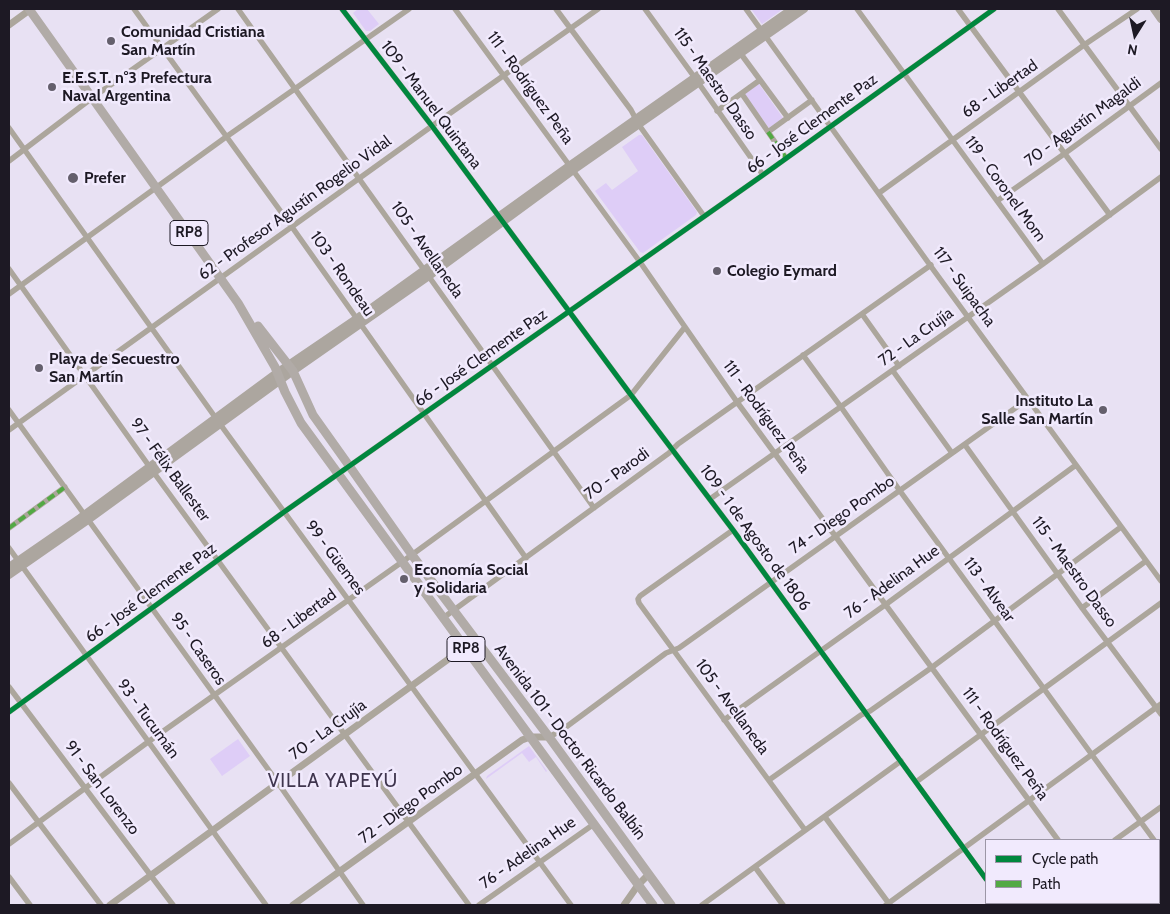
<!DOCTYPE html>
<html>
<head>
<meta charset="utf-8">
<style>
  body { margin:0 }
  #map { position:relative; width:1170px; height:914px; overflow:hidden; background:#e8e1f3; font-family:Cabin,sans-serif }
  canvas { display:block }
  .frame { position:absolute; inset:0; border:10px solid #1d1924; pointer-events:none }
  .legend { position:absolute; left:985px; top:839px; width:175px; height:65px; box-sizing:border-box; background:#f1eafd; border:1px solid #9c96a6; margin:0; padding:6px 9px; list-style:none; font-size:15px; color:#1d1924 }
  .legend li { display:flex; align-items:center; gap:10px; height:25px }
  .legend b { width:25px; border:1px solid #9c96a6 }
  .north { position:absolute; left:1110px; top:10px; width:50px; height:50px; -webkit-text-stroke:4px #f1eafd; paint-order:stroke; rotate:190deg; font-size:14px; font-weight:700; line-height:20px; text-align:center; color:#1d1924 }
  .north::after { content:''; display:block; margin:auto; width:18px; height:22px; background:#1d1924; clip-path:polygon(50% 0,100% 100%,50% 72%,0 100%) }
</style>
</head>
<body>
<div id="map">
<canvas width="1170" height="914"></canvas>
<div class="frame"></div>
<ul class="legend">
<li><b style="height:6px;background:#00873e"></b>Cycle path</li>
<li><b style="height:6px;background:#52a944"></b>Path</li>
</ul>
<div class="north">N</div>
</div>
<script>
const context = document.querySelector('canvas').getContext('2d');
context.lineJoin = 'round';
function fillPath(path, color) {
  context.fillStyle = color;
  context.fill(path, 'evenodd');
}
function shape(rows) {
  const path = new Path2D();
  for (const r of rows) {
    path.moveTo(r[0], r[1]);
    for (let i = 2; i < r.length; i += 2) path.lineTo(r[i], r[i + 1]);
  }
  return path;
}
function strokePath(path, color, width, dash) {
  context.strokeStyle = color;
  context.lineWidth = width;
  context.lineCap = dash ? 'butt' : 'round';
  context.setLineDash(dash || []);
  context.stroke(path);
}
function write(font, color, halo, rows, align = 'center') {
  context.font = font + ' Cabin,sans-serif';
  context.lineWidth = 5;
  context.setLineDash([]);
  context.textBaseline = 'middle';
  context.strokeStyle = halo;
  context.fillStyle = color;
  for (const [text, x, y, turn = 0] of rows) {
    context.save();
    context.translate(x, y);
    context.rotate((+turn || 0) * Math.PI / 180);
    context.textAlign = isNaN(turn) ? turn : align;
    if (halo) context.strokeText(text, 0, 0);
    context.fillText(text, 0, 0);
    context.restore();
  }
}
const green = shape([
  [358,9,367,9,379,24,370,31,366,31,353,13],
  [751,9,783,9,762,24],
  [759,84,783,118,769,128,744,94],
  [639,135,642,135,697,212,696,215,643,253,640,252,595,191,606,183,612,190,638,171,622,147],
  [238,739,250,756,222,776,210,759],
  [529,746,547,771,546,772,536,757,529,762,522,753,486,779,487,776]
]);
const minor = shape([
  [134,9,292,227,526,558],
  [238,9,594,508],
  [342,9,432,126,631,395,733,530,986,879],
  [455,9,640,262,737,402,1058,840],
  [556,9,631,110,639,125,704,216],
  [645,9,695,78,763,175],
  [746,9,935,272,1161,581],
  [857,9,1043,264],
  [958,9,1110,215],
  [1058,9,1161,149],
  [741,54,788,118],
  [742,94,786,158],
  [717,111,760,80],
  [9,128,220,424,571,905],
  [768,132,812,100],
  [9,161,92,98,218,9],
  [879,193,1084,45,1137,9],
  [997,201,1064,154,1161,83],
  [9,269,149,466,469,905],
  [9,294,226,137,409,9],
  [862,314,899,366],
  [803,355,841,407,900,491,1154,840],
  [893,371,952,453],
  [9,410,278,783,363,905],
  [9,430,432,126,598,9],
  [965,445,1082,608,1161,714],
  [710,499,1043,264,1161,177],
  [9,528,65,487],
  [733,530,640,596,638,599,639,603,805,830],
  [9,548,266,905],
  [1082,608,1146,561],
  [443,618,669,453,678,444,931,265],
  [9,687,173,905],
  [9,712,284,512,763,175,994,9],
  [724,720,885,605,1076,465],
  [549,737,562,730,666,653,679,648,1028,399],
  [769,780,861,715,870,711,931,668,1121,527],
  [916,782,1161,603],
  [9,783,101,905],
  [825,817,890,905],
  [1115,840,1161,807],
  [9,844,148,742,402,562,631,395,685,327],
  [1159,846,1161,850],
  [755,867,783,905],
  [9,877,30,905],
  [1004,903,1005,905],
  [1103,903,1104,905],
  [479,905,594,824],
  [702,905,901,761],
  [886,905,1161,704],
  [1025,905,1029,903]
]);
const tertiary = shape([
  [9,25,31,9],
  [110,905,465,647],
  [293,905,522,740,530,737,549,737],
  [624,905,638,885,649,874]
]);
const secondary = shape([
  [1154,9,1161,19],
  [9,567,80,518,278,372,356,319,569,166,792,9],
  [9,575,88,520,293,371,429,276,572,171,804,9]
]);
const primary = shape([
  [29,9,238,303,275,367,285,392,301,423,653,905],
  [258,326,293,371,313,415,350,467,412,555,549,737,671,905]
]);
const quiet = shape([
  [768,132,786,158],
  [9,528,65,487]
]);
const cycleway = shape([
  [342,9,432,126,631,395,733,530,986,879],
  [9,712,284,512,763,175,994,9]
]);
const markers = [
  [111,41,5,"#645f6c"],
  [52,87,5,"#645f6c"],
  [73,178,6,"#645f6c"],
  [717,271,5,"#645f6c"],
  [39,368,5,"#645f6c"],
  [1103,410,5,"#645f6c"],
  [404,579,5,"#645f6c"]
];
const shields = [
  [189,233,38],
  [466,649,38]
];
const shieldNames = [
  ["RP8",189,233],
  ["RP8",466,649]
];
const poiNames = [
  ["Comunidad Cristiana",121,32],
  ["San Martín",121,50],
  ["E.E.S.T. n°3 Prefectura",62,78],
  ["Naval Argentina",62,96],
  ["Prefer",84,178],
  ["Colegio Eymard",727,271],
  ["Playa de Secuestro",49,359],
  ["San Martín",49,377],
  ["Instituto La",1093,401,"right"],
  ["Salle San Martín",1093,419,"right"],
  ["Economía Social",414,570],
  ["y Solidaria",414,588]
];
const streetNames = [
  ["115 - Maestro Dasso",715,84,55],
  ["111 - Rodríguez Peña",530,88,54],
  ["68 - Libertad",1000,89,-35],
  ["109 - Manuel Quintana",431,105,53],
  ["70 - Agustín Magaldi",1083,122,-36],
  ["66 - José Clemente Paz",812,124,-36],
  ["119 - Coronel Mom",1005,189,54],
  ["62 - Profesor Agustín Rogelio Vidal",295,208,-36],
  ["105 - Avellaneda",427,250,55],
  ["103 - Rondeau",342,274,55],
  ["117 - Suipacha",964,287,54],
  ["72 - La Crujía",916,337,-36],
  ["66 - José Clemente Paz",481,358,-35],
  ["111 - Rodríguez Peña",766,417,54],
  ["97 - Félix Ballester",170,470,54],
  ["70 - Parodi",617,474,-36],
  ["74 - Diego Pombo",842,515,-35],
  ["109 - 1 de Agosto de 1806",755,538,54],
  ["99 - Güemes",335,558,53],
  ["115 - Maestro Dasso",1074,572,54],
  ["76 - Adelina Hue",892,582,-36],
  ["113 - Alvear",989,590,54],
  ["66 - José Clemente Paz",151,593,-36],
  ["68 - Libertad",299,619,-36],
  ["95 - Caseros",198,649,55],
  ["105 - Avellaneda",732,707,54],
  ["93 - Tucumán",148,719,54],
  ["70 - La Crujía",328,730,-36],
  ["Avenida 101 - Doctor Ricardo Balbín",570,742,53],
  ["111 - Rodríguez Peña",1005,744,54],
  ["91 - San Lorenzo",102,788,53],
  ["72 - Diego Pombo",411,804,-36],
  ["76 - Adelina Hue",528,853,-35]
];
const quarterNames = [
  ["VILLA YAPEYÚ",333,781]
];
fillPath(green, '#decdf7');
strokePath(minor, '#aca69c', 5.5);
strokePath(tertiary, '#aca69c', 7);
strokePath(secondary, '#aca69f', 8);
strokePath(primary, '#b1aba7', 9);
strokePath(quiet, '#52a944', 4, [8, 4]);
strokePath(cycleway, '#00873e', 5);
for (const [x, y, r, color] of markers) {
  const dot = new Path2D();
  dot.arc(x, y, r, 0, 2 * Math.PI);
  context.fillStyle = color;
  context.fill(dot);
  strokePath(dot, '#f1eafd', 2);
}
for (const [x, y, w] of shields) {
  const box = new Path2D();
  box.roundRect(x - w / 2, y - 12.5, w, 25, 4);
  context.fillStyle = '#f1eafd';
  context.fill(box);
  strokePath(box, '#1d1924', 1);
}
write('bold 15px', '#1d1924', null, shieldNames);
write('bold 16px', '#1d1924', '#f1eafd', poiNames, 'left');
write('16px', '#1d1924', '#f1eafd', streetNames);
context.letterSpacing = '1px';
write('19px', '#3f354e', '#f1eafd', quarterNames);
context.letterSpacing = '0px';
</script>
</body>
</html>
